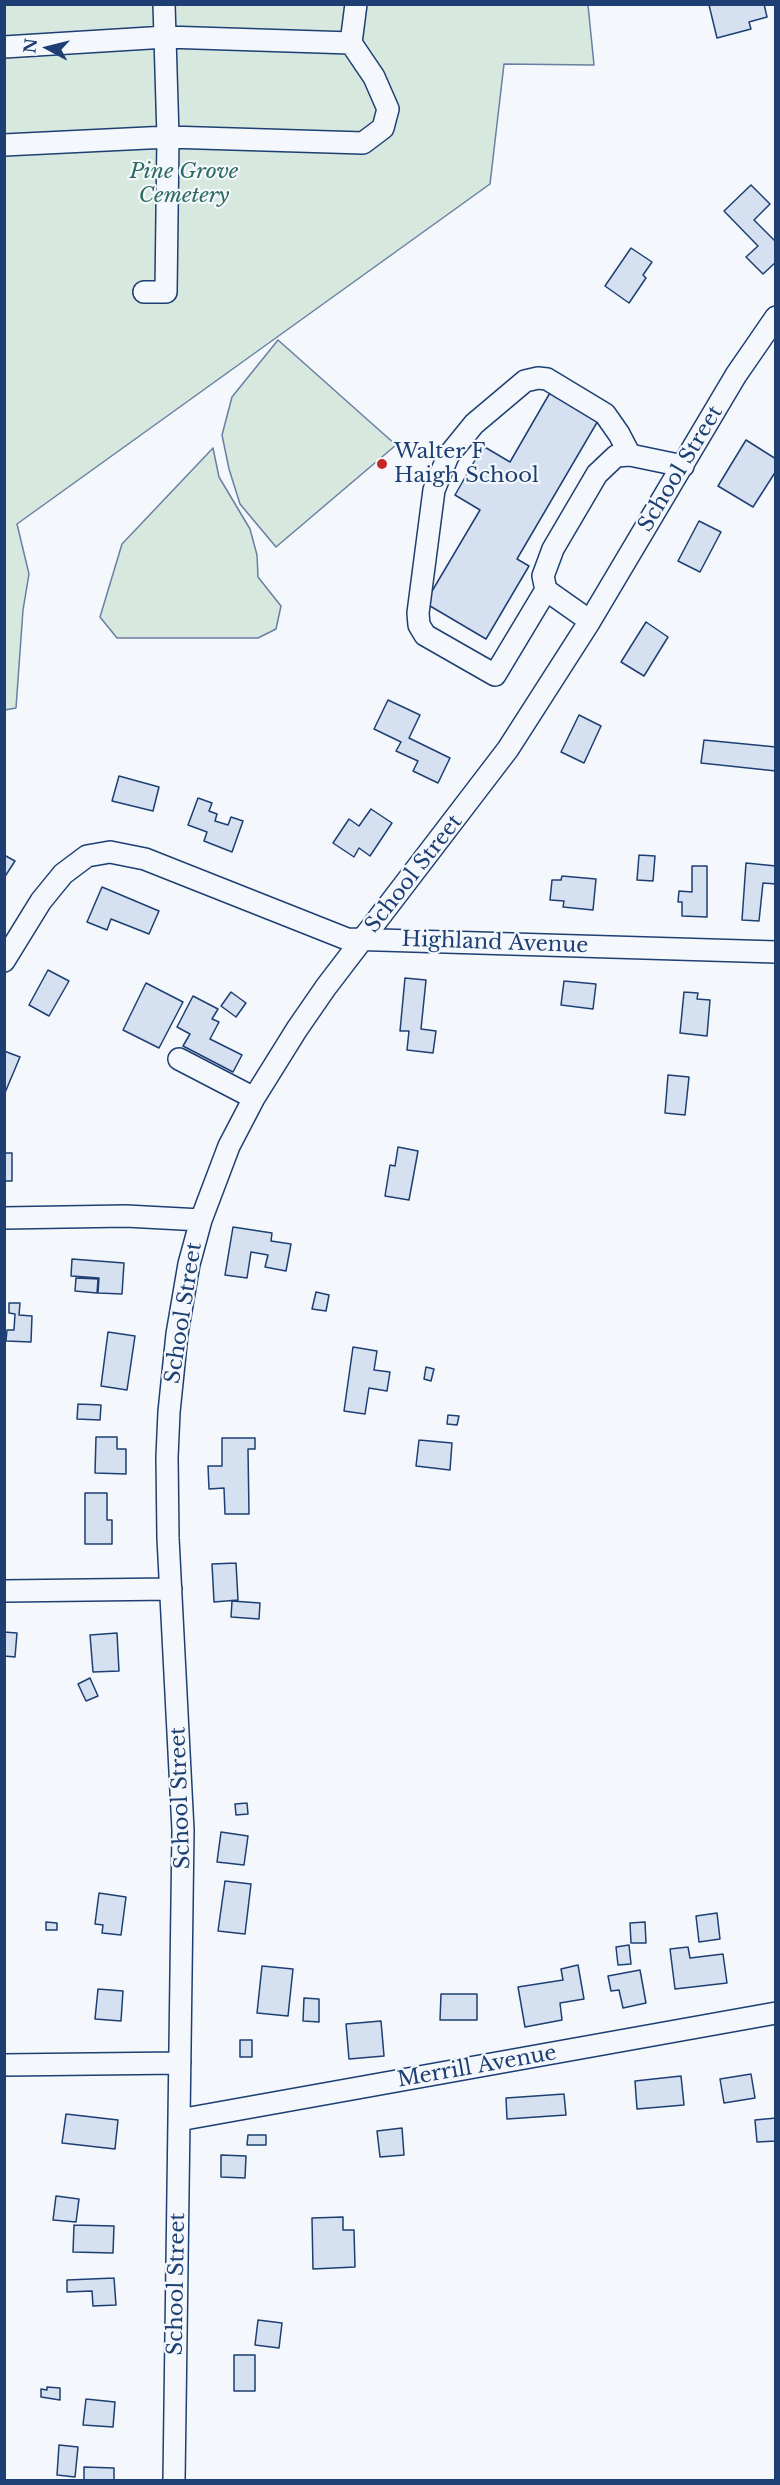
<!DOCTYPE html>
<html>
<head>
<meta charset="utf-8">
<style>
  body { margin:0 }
  #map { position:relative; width:780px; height:2485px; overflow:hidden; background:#f4f7fb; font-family:"Libre Baskerville",serif }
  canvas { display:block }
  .frame { position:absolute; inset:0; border:6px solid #1d3f73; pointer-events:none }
  .north { position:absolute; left:18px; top:18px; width:60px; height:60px; -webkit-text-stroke:4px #f4f7fb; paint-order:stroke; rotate:277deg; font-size:16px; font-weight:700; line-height:24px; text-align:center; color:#1d3f73 }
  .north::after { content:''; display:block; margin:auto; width:21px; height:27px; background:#1d3f73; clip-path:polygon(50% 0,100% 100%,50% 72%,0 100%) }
</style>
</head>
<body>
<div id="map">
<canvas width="780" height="2485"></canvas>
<div class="frame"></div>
<div class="north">N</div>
</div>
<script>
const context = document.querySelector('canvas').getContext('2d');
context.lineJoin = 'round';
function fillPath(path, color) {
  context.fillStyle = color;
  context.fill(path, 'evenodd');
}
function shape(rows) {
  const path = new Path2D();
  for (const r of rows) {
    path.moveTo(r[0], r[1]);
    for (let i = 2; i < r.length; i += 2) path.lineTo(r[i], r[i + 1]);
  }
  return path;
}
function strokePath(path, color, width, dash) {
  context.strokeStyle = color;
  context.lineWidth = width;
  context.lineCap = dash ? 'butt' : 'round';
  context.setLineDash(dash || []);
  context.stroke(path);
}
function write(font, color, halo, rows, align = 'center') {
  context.font = font + ' "Libre Baskerville",serif';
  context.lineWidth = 4.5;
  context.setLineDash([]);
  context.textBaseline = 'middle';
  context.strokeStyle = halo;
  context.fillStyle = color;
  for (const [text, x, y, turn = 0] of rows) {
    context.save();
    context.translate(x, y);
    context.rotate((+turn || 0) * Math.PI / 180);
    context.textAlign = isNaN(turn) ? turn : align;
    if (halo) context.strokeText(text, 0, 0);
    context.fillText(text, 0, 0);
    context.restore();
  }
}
const green = shape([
  [5,5,588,5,594,65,504,64,490,184,17,524,29,574,23,610,16,708,5,710,5,5],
  [278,340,396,445,276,547,240,504,229,469,222,435,232,397,278,340],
  [213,448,219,477,250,529,257,555,258,577,281,606,276,629,258,638,117,638,100,617,122,544,213,448]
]);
const building = shape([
  [764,4,767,17,749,22,751,29,717,38,709,5,764,4],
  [751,185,770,204,754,220,776,242,776,262,763,274,746,257,758,246,724,211,751,185],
  [631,248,652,262,643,275,646,278,629,303,605,286,631,248],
  [551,391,599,419,517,559,529,566,486,639,425,603,480,510,455,495,483,446,510,462,551,391],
  [746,440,776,459,776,471,753,507,718,486,746,440],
  [699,521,721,532,700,572,678,561,699,521],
  [646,622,668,637,644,676,621,662,646,622],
  [388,700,420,715,409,738,450,758,438,783,413,771,418,761,396,751,401,742,374,729,388,700],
  [579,715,601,726,584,763,561,752,579,715],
  [704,740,776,747,776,771,701,763,704,740],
  [119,776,159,787,153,811,112,801,119,776],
  [198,798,212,803,209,811,217,814,215,821,228,825,231,817,243,821,232,852,204,841,207,832,188,825,198,798],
  [371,809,392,823,370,856,359,848,354,857,333,843,349,819,359,826,371,809],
  [4,855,15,861,4,878,4,855],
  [639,855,655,856,653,881,637,880,639,855],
  [746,863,776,866,776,884,763,883,759,921,742,920,746,863],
  [692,866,707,866,707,917,682,916,682,902,678,902,679,891,692,892,692,866],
  [562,876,596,879,593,910,563,907,564,901,550,900,552,880,561,880,562,876],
  [102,887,159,911,149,934,111,919,107,930,87,922,102,887],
  [48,970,69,981,49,1016,29,1005,48,970],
  [405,978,426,980,421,1029,436,1031,433,1053,407,1050,409,1031,400,1031,405,978],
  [564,981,596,984,593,1009,561,1005,564,981],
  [146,983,183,1002,159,1048,123,1030,146,983],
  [231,992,246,1003,236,1017,221,1006,231,992],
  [684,992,698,993,697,999,710,1000,707,1036,680,1033,684,992],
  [193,996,218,1009,212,1019,219,1022,210,1039,242,1055,233,1072,183,1046,190,1034,177,1027,193,996],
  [4,1051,20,1057,4,1095,4,1051],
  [668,1075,689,1077,685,1115,665,1113,668,1075],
  [398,1147,418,1151,409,1200,385,1196,390,1165,395,1166,398,1147],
  [4,1153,12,1153,12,1181,4,1181,4,1153],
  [233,1227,272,1233,271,1241,291,1244,286,1271,265,1267,268,1255,251,1252,247,1278,225,1275,233,1227],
  [72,1259,124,1263,122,1294,98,1293,99,1278,71,1276,72,1259],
  [76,1278,98,1279,97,1293,75,1291,76,1278],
  [316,1292,329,1295,326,1311,312,1309,316,1292],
  [9,1303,20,1303,19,1315,32,1316,31,1342,6,1341,7,1330,14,1330,15,1314,9,1313,9,1303],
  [108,1332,135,1336,127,1390,101,1386,108,1332],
  [353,1347,377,1351,374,1370,390,1372,387,1391,369,1388,365,1414,344,1411,353,1347],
  [426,1367,434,1369,431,1381,424,1379,426,1367],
  [78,1404,101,1405,100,1420,77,1419,78,1404],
  [448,1415,459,1416,457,1425,447,1424,448,1415],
  [96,1437,117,1437,117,1449,126,1449,126,1474,95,1473,96,1437],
  [222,1438,255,1438,255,1449,248,1449,249,1514,225,1514,224,1488,209,1489,208,1466,222,1466,222,1438],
  [419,1440,452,1443,450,1470,416,1466,419,1440],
  [85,1493,107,1493,107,1520,112,1520,112,1544,85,1544,85,1493],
  [236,1563,238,1600,214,1602,212,1564,236,1563],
  [232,1601,260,1603,259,1619,231,1617,232,1601],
  [4,1632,17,1633,15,1657,4,1656,4,1632],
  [117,1633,119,1671,93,1672,90,1635,117,1633],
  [90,1678,98,1696,86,1701,78,1684,90,1678],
  [247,1803,248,1814,236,1815,235,1804,247,1803],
  [221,1832,248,1836,244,1865,217,1862,221,1832],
  [225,1881,251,1884,245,1934,218,1931,225,1881],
  [99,1893,126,1897,121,1935,102,1933,103,1925,95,1924,99,1893],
  [717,1913,720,1939,699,1942,696,1916,717,1913],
  [46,1922,57,1923,57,1930,46,1930,46,1922],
  [645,1922,646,1943,631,1943,630,1923,645,1922],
  [629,1945,631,1964,618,1965,616,1947,629,1945],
  [688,1947,690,1958,723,1954,727,1983,675,1989,670,1949,688,1947],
  [578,1965,584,1999,560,2003,562,2020,525,2027,518,1987,563,1980,561,1969,578,1965],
  [262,1966,293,1969,288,2016,257,2013,262,1966],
  [640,1970,646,2003,623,2008,619,1990,611,1991,608,1976,640,1970],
  [98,1989,123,1991,121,2021,95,2019,98,1989],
  [441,1994,477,1994,477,2020,440,2020,441,1994],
  [304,1998,319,1999,319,2022,303,2021,304,1998],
  [381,2021,384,2056,349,2059,346,2024,381,2021],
  [240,2040,252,2040,252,2057,240,2057,240,2040],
  [751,2074,755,2098,724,2103,720,2079,751,2074],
  [681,2076,684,2105,637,2109,635,2081,681,2076],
  [564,2094,566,2115,507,2119,506,2098,564,2094],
  [66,2114,118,2120,115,2149,62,2143,66,2114],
  [776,2118,776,2141,757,2142,755,2120,776,2118],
  [402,2128,404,2155,380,2157,377,2131,402,2128],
  [248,2135,266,2135,266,2145,247,2145,248,2135],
  [221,2155,246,2156,245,2178,221,2177,221,2155],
  [56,2196,79,2199,76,2222,53,2220,56,2196],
  [343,2217,343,2230,354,2230,355,2267,313,2269,312,2218,343,2217],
  [74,2225,114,2226,113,2253,73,2252,74,2225],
  [114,2278,116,2305,93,2306,92,2291,67,2292,67,2280,114,2278],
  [258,2320,282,2323,279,2348,255,2345,258,2320],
  [234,2355,255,2355,255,2391,234,2391,234,2355],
  [47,2387,60,2388,60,2400,41,2397,41,2389,47,2390,47,2387],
  [86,2399,115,2402,113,2427,83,2425,86,2399],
  [59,2445,78,2447,75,2477,57,2475,59,2445],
  [84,2467,114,2468,114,2480,84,2480,84,2467]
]);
const minor = shape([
  [351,43,356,4],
  [4,47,166,37,351,43,374,77,388,109,383,128,363,143,168,137,4,145],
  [144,292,166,292,168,137,164,4],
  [546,590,495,675,425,635,419,625,418,613,434,490,448,456,474,424,525,381,538,378,547,379,605,414,619,434,630,455],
  [590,621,546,590,543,576,553,549,597,474,616,456,630,455,683,466],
  [4,961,41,901,63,874,87,856,110,852,145,859,347,939,776,952],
  [179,1059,254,1098],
  [4,1218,126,1216,201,1220],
  [4,1591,171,1589],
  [4,2065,180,2063],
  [179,2120,776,2013],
  [174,2480,183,1830,168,1538,167,1457,169,1412,177,1334,189,1264,201,1220,229,1146,254,1098,297,1029,326,987,508,749,590,621,736,375,776,317]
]);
const markers = [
  [382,464,6,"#c62828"]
];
const parkNames = [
  ["Pine Grove",184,172],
  ["Cemetery",184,196]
];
const poiNames = [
  ["Walter F",394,452],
  ["Haigh School",394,476]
];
const streetNames = [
  ["School Street",681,469,-59],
  ["School Street",414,874,-52],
  ["Highland Avenue",495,943,2],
  ["School Street",184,1313,-81],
  ["School Street",181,1798,-92],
  ["Merrill Avenue",477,2067,-10],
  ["School Street",177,2284,-89]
];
fillPath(green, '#d7e8df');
strokePath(green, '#687fa3', 1.5);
fillPath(building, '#d5e0f0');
strokePath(building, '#1d3f73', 1.5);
strokePath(minor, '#1d3f73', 24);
strokePath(minor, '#f4f7fb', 21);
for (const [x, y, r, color] of markers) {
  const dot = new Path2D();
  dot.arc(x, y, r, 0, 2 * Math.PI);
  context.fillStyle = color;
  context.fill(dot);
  strokePath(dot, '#f4f7fb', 2);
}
write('italic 21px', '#2c6c60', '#f4f7fb', parkNames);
write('21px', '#1d3f73', '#f4f7fb', poiNames, 'left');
write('21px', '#1d3f73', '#f4f7fb', streetNames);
</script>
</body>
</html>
